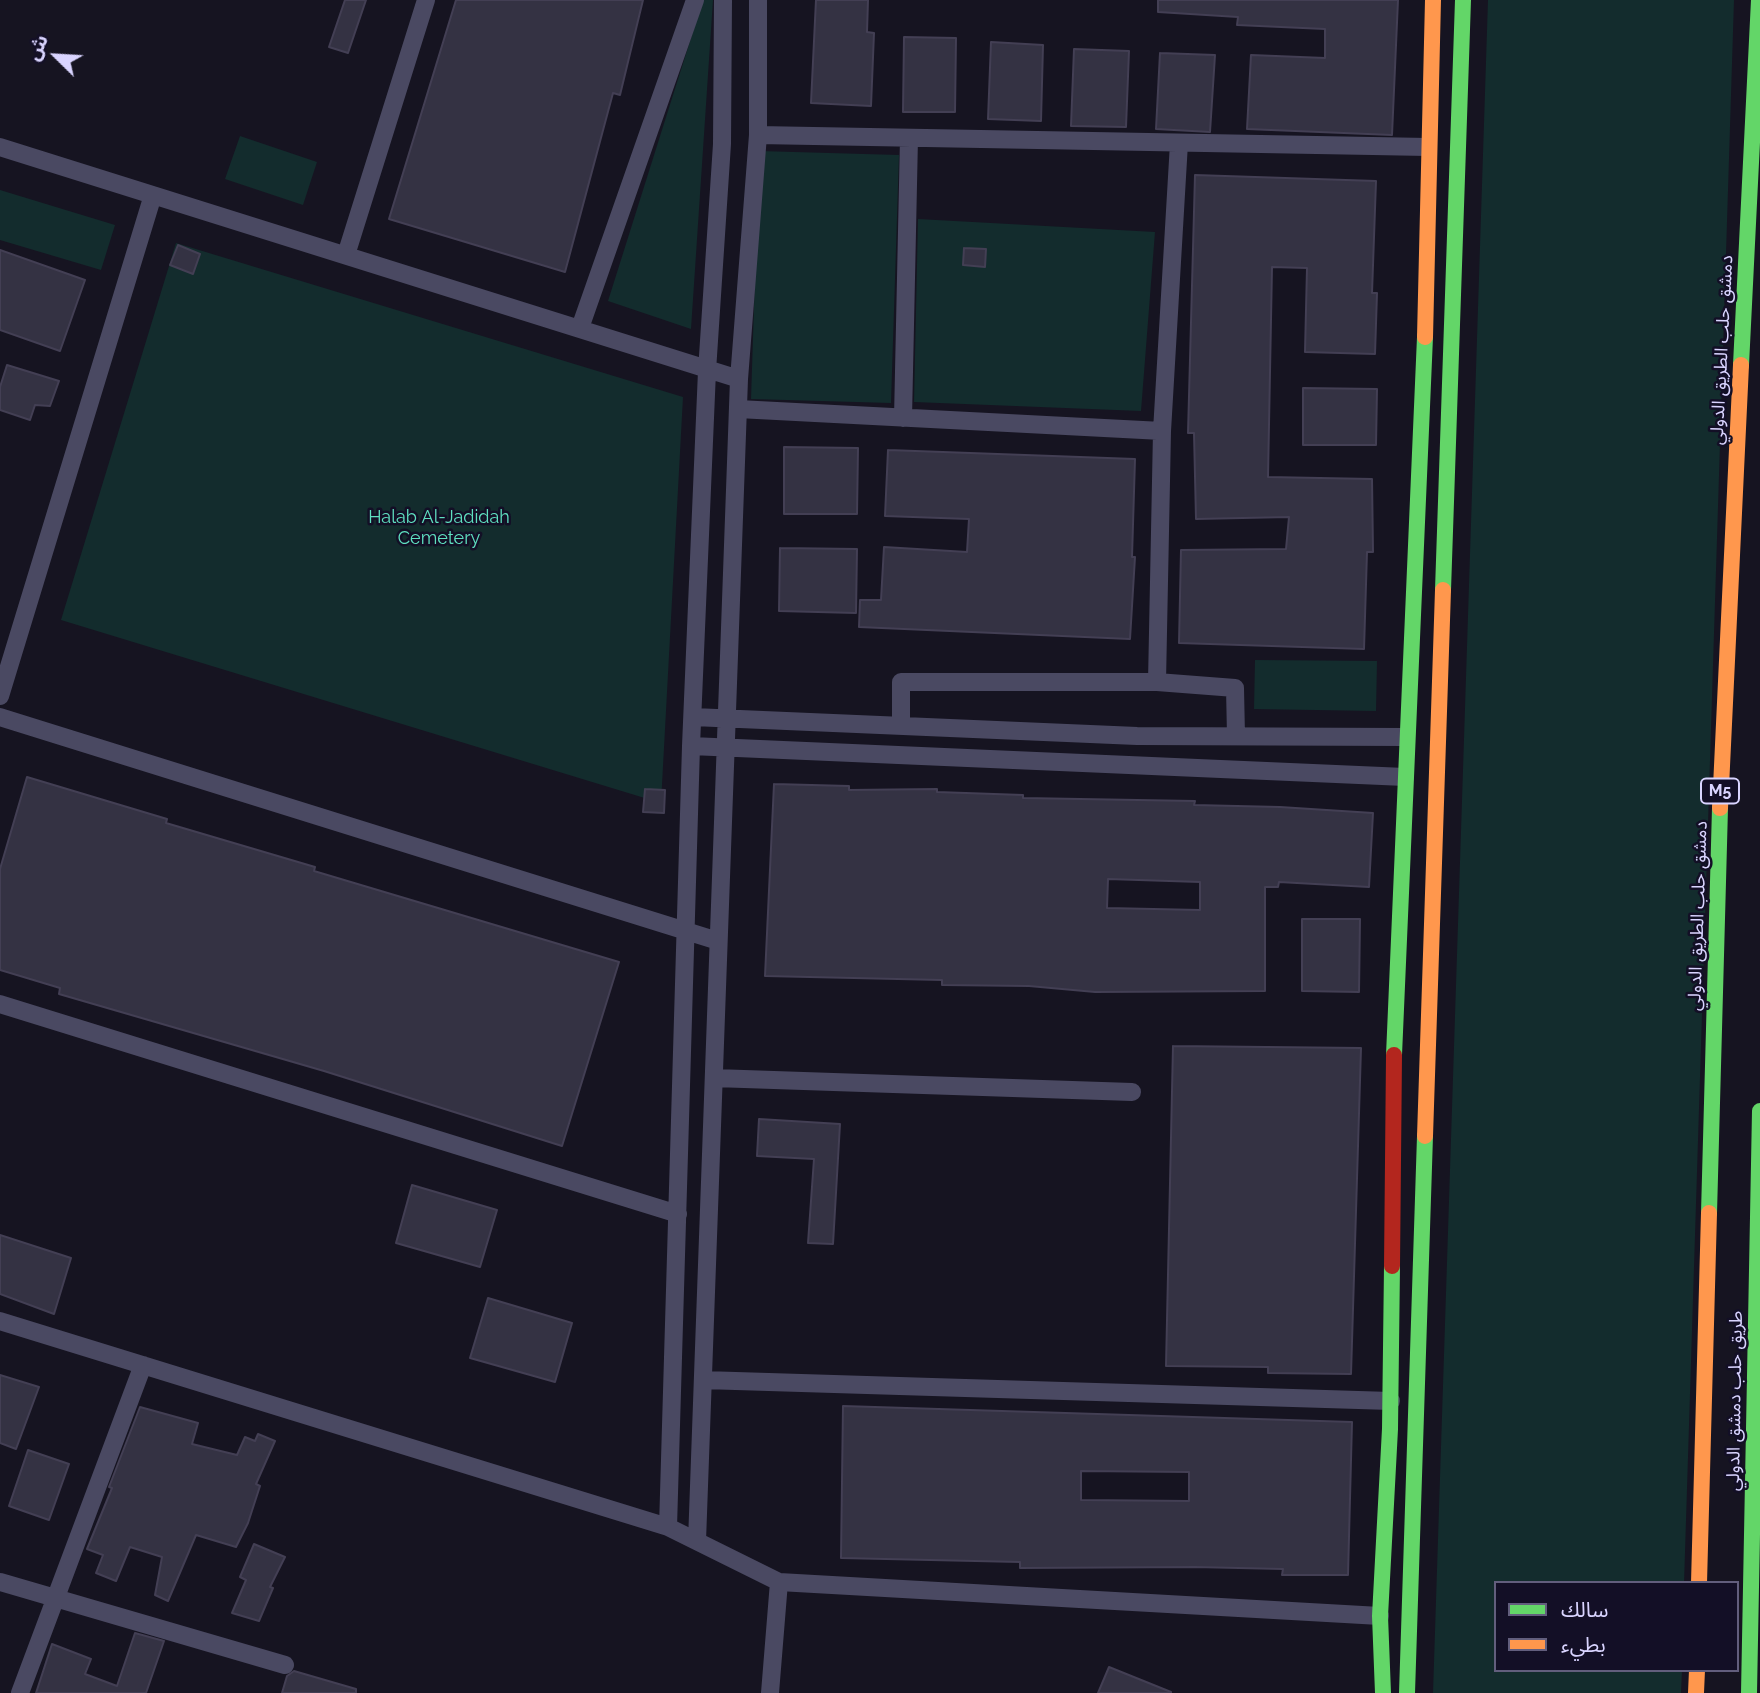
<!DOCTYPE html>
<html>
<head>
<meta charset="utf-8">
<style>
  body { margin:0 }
  #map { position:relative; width:1760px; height:1693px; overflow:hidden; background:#161421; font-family:Raleway,"Noto Sans Arabic",sans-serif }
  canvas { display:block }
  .legend { position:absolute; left:1494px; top:1581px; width:245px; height:91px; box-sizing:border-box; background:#130f26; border:2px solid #625e7d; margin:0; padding:9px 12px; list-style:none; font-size:21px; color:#d9d4ff }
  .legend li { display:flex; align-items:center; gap:14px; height:35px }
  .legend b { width:35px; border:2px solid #625e7d }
  .north { position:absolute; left:21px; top:21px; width:70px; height:70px; -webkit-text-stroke:5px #130f26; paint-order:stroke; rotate:294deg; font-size:19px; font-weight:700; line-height:28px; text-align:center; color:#d9d4ff }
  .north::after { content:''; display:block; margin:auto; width:24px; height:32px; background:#d9d4ff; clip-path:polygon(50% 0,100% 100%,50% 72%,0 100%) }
</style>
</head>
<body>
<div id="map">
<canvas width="1760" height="1693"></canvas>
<ul class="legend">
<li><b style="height:9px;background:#63d668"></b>سالك</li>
<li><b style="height:9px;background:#ff974d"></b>بطيء</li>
</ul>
<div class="north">ش</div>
</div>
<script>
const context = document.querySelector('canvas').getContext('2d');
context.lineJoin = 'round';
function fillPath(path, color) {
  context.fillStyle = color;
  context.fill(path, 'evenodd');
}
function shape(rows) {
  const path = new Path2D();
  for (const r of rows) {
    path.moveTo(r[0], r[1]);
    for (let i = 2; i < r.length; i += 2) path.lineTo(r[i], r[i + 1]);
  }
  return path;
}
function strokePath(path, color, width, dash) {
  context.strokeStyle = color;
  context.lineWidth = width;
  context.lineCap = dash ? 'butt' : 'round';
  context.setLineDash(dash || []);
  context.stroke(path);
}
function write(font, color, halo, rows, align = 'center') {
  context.font = font + ' Raleway,"Noto Sans Arabic",sans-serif';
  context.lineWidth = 5;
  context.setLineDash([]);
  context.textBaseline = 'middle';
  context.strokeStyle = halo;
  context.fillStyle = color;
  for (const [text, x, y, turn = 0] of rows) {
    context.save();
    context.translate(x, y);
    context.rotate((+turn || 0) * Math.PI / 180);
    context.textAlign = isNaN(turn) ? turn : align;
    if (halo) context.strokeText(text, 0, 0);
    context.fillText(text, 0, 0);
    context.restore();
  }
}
const green = shape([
  [703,0,713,0,691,329,608,301],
  [1488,0,1734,0,1684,1583,1496,1583,1496,1670,1682,1670,1681,1693,1433,1693],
  [240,136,317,162,303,205,225,179],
  [759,151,899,155,891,403,751,399],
  [0,190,115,225,101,270,0,240],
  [918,219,1155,232,1141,411,914,402],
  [176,243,683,397,661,803,61,620],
  [1255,660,1377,661,1376,711,1254,709]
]);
const building = shape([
  [345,0,366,0,348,53,329,47,345,0],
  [456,0,643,0,620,95,613,93,565,272,389,219,456,0],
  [816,0,868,0,867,32,874,33,871,106,811,103,816,0],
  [1158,0,1398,0,1392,135,1247,129,1251,55,1325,58,1325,29,1237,25,1238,17,1158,12,1158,0],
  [904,37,956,38,955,112,903,112,904,37],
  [991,42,1043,45,1041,121,988,119,991,42],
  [1074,49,1129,51,1126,127,1071,126,1074,49],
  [1160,53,1215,55,1210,132,1156,129,1160,53],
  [1195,175,1376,181,1372,293,1377,293,1375,354,1305,352,1307,268,1272,267,1268,477,1372,479,1373,552,1367,552,1364,649,1179,643,1181,550,1286,549,1289,517,1196,519,1194,433,1188,433,1195,175],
  [178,245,200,254,193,274,170,265,178,245],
  [964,248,986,249,985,267,963,265,964,248],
  [0,250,85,280,60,351,0,330,0,250],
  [7,365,59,381,50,406,35,405,30,420,0,410,0,387,7,365],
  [1303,388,1377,389,1376,445,1303,445,1303,388],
  [784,447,858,448,857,514,784,514,784,447],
  [888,450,1135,459,1132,557,1135,557,1130,639,859,627,860,600,881,600,884,547,967,552,969,519,885,516,888,450],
  [780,548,857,549,856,613,779,611,780,548],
  [27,777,167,819,166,823,315,867,314,871,619,962,562,1146,324,1071,59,994,60,988,0,970,0,869,27,777],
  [774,784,849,786,849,790,937,789,937,792,1023,795,1023,798,1195,801,1194,805,1280,807,1373,813,1369,887,1279,882,1278,887,1265,887,1265,991,1095,992,1029,986,942,985,942,980,765,976,774,784],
  [1108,879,1200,882,1200,910,1107,908,1108,879],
  [645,789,665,790,664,813,643,812,645,789],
  [1302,919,1360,919,1359,992,1302,991,1302,919],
  [1173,1046,1361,1048,1351,1374,1268,1373,1268,1367,1166,1366,1173,1046],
  [759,1119,840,1124,833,1244,808,1243,814,1159,757,1156,759,1119],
  [412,1185,497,1210,480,1267,396,1243,412,1185],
  [0,1235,71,1258,54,1314,0,1294,0,1235],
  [488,1298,572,1323,555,1382,470,1358,488,1298],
  [0,1375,39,1387,16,1449,0,1443,0,1375],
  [843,1406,1352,1422,1348,1575,1282,1575,1283,1569,1195,1567,1020,1568,1020,1562,841,1558,843,1406],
  [1081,1471,1189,1472,1189,1501,1081,1500,1081,1471],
  [140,1407,198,1423,192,1444,237,1455,245,1437,255,1441,258,1434,275,1441,256,1484,260,1486,248,1523,236,1547,196,1535,168,1601,155,1595,162,1557,130,1547,116,1581,96,1573,103,1555,87,1549,112,1488,109,1487,140,1407],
  [28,1450,69,1464,49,1520,9,1506,28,1450],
  [254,1544,285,1557,270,1587,273,1588,259,1621,232,1613,246,1580,240,1577,254,1544],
  [135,1633,164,1641,146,1693,36,1693,52,1644,91,1659,85,1674,117,1686,135,1633],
  [1109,1667,1171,1692,1171,1693,1098,1693,1109,1667],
  [294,1671,356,1689,356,1693,282,1693,287,1676,294,1671]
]);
const street = shape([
  [758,135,1428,147],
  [0,147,739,379],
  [346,255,426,0],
  [580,328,695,0],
  [738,409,1162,431,1179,143],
  [903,418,909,138],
  [1162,431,1157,682,1235,688,1236,736],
  [0,696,153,195],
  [0,717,718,941],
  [693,717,1137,736,1406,737],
  [901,725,901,682,1157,682],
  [691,746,1405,777],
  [0,1004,678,1214],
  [714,1078,1132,1092],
  [0,1321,668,1527,779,1582,1380,1616],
  [703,1380,1391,1401],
  [668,1527,691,746,707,371,722,144,723,0],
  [697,1541,739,379,758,135,758,0],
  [0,1582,285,1665],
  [20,1693,143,1365],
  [770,1693,779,1582]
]);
const fast = shape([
  [1741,365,1759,0],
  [1443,590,1463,0],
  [1394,1055,1425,337],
  [1709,1213,1720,808],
  [1383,1693,1380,1616,1390,1429,1392,1266],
  [1407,1693,1425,1136],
  [1749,1693,1760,1111]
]);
const slow = shape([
  [1425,337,1433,0],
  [1720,808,1741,365],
  [1425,1136,1443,590],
  [1699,1583,1709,1213],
  [1696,1693,1697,1670]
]);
const jam = shape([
  [1392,1266,1394,1055]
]);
const shields = [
  [1720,791,38]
];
const shieldNames = [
  ["M5",1720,791]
];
const streetNames = [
  ["دمشق حلب الطريق الدولي",1722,350,-87],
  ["دمشق حلب الطريق الدولي",1698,916,-88],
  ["طريق حلب دمشق الدولي",1735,1401,-89]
];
const parkNames = [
  ["Halab Al-Jadidah",439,518],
  ["Cemetery",439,539]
];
fillPath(green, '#132c2d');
fillPath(building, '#343243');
strokePath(building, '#433f54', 2);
strokePath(street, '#4a4962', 18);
strokePath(fast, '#63d668', 16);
strokePath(slow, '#ff974d', 16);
strokePath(jam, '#b3261e', 16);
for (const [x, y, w] of shields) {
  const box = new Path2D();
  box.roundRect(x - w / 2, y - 12.5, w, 25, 5);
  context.fillStyle = '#130f26';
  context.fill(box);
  strokePath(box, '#d9d4ff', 2);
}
write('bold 16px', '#d9d4ff', null, shieldNames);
write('18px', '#d9d4ff', '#130f26', streetNames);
write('18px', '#5fe0c0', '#130f26', parkNames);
</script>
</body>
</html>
